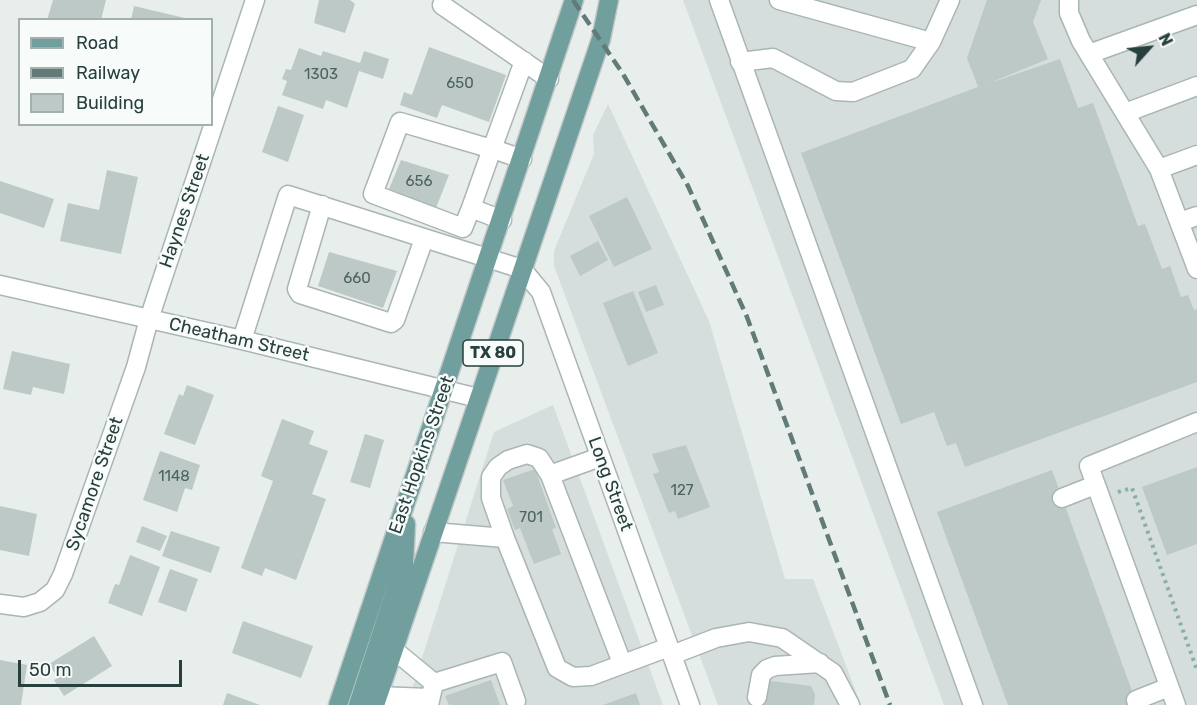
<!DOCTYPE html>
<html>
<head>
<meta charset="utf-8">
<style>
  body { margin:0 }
  #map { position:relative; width:1197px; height:705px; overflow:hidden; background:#e7eeec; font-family:Rubik,sans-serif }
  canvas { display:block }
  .legend { position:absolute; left:18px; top:18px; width:195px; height:108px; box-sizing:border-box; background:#f7fbfa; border:2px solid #a4b0ae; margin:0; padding:8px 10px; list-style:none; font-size:18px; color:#273f3d }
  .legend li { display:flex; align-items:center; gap:12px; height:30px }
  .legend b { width:30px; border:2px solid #a4b0ae }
  .north { position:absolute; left:1119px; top:18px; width:60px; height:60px; -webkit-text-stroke:4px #f7fbfa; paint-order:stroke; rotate:63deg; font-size:16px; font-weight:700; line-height:24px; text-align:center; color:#273f3d }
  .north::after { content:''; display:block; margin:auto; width:21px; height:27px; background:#273f3d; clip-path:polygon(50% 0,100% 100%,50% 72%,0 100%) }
  .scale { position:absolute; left:18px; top:660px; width:164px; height:27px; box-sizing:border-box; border:3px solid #273f3d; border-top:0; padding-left:8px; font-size:18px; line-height:21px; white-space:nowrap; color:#273f3d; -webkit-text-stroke:4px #f7fbfa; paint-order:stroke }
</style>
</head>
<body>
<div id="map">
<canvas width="1197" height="705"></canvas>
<ul class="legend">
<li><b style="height:8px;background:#709f9d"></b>Road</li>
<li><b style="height:8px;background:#627a78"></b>Railway</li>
<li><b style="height:16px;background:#bcc9c6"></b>Building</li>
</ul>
<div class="north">N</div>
<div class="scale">50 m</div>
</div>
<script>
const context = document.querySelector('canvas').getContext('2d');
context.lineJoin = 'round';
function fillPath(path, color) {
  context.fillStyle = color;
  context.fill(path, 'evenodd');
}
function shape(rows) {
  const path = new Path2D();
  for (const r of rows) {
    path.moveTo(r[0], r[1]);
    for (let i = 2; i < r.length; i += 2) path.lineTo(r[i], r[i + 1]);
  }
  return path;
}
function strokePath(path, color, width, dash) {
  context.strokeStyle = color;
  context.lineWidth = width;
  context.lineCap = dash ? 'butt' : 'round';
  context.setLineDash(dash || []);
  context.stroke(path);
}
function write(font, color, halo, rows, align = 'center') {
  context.font = font + ' Rubik,sans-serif';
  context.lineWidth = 5;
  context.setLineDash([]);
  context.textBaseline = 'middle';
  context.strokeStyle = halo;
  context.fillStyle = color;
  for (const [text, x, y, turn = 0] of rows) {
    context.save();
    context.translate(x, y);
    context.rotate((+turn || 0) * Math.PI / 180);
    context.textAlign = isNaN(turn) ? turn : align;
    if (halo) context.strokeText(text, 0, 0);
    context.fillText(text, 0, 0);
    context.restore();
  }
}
const built = shape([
  [683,0,1197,0,1197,705,944,705],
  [608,104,709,321,785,579,813,579,861,705,718,705,554,266,554,251,594,154,593,135],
  [553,405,663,705,407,705,494,432]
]);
const building = shape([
  [53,0,106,0,101,20,47,20],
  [319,0,350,0,355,4,345,33,314,23],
  [987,0,1041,0,1033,22,1048,59,987,84,1060,59,1078,108,1093,103,1138,226,1145,224,1162,269,1170,266,1181,297,1188,295,1194,310,1197,309,1197,382,965,467,956,443,947,446,934,412,901,424,801,153,978,87,967,58],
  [134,6,189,19,189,20,131,20],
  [429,47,506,75,489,122,442,105,437,118,400,105,404,92,412,95],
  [299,48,321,56,323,51,360,63,364,51,389,59,383,79,359,71,347,108,326,100,323,109,282,95,287,81,282,79,286,69,291,70],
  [278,106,304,115,288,162,262,152],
  [401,160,449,175,436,208,389,189],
  [107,170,138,177,121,254,60,241,68,203,99,210],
  [0,181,54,199,44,228,0,213],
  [627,197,652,249,614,267,589,216],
  [598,241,608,260,580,276,570,256],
  [329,252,397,271,383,308,318,286],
  [656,285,664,305,646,312,638,292],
  [633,291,658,353,628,366,603,303],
  [12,351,70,364,64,394,33,387,31,395,3,389],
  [187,385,214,395,195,445,164,434,179,394,183,396],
  [282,419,314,431,309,444,328,451,312,494,326,499,296,580,265,568,262,576,241,568,273,481,261,476],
  [365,434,384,440,370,488,350,482],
  [686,445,710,507,678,519,675,511,669,513,653,474,659,472,652,454],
  [160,451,200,465,192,490,185,488,177,512,143,500],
  [1197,467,1197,544,1167,555,1142,487],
  [535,469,556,528,552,529,561,554,534,564,520,528,515,530,507,509,513,506,503,480],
  [1052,470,1137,705,1008,705,937,512],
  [0,506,37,514,29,556,0,550],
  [142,526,167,536,160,551,136,542],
  [171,531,220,547,211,573,162,556],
  [130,555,160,567,142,616,108,603,115,584,119,585],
  [170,569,198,579,186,612,158,602],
  [243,621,313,646,301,678,232,653],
  [94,636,112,666,64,696,54,680,58,678,49,664],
  [0,660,27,665,21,705,0,705],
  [491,680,500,705,449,705,445,696],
  [763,680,811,686,815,694,814,705,759,705],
  [227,693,260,705,223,705],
  [636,693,640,705,603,705]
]);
const path = shape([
  [1118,492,1132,488,1197,670]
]);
const minor = shape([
  [719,0,973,705],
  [779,0,931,42],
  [1069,0,1069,13,1081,41,1159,169,1197,269],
  [442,5,549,79],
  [1089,54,1197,15],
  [740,62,773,58,836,91,853,92,912,69,931,42,950,0],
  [1125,113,1197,86],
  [522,159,502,152,492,149,400,122,373,194,463,228,471,208,492,149,524,61],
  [1159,169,1197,155],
  [322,205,297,289,300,294,391,323,395,320,424,239],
  [471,208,502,220],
  [1180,222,1197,216],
  [0,285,242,340,478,398],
  [242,340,288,195,522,269,541,292,690,705],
  [550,475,622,663],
  [1062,498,1095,485],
  [433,532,505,538,491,498,491,477,498,467,508,460,527,454,539,458,550,475,600,457],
  [505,538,557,668,573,677,591,676,669,647],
  [0,604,24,607,40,602,55,590,63,574,136,367,149,319,255,0],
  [394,650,434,683,429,705],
  [672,655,716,638,749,632,782,638,833,673,850,705],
  [434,683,502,662,516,701],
  [378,696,429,698],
  [757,697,761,675,767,669,775,666,820,663],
  [1136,700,1169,687],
  [1176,705,1089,466,1197,422]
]);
const major = shape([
  [338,705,574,0],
  [358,705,404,564,406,524],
  [375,705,601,39,609,0]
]);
const rail = shape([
  [573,0,623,74,688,186,747,317,890,705]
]);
const numberNames = [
  ["1303",321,75],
  ["650",460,84],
  ["656",419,182],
  ["660",357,279],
  ["1148",174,477],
  ["127",682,491],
  ["701",531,518]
];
const shields = [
  [493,353,60]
];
const shieldNames = [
  ["TX 80",493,353]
];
const streetNames = [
  ["Haynes Street",185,211,-71],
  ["Cheatham Street",239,340,13],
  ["East Hopkins Street",422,455,-71],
  ["Sycamore Street",95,484,-71],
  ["Long Street",610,484,70]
];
fillPath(built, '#d5dedc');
fillPath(building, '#bcc9c6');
strokePath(minor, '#aab6b4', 21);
strokePath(major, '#c3c9c9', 21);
strokePath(path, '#8aaeab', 4, [3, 4.5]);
strokePath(minor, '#fff', 18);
strokePath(major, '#709f9d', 18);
strokePath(rail, '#627a78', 4.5, [12, 6]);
write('15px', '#4c625f', null, numberNames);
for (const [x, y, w] of shields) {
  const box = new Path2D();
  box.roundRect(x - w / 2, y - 13, w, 26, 4.5);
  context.fillStyle = '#f7fbfa';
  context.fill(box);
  strokePath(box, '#273f3d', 1.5);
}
write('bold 16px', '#273f3d', null, shieldNames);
write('18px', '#273f3d', '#f7fbfa', streetNames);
</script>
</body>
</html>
